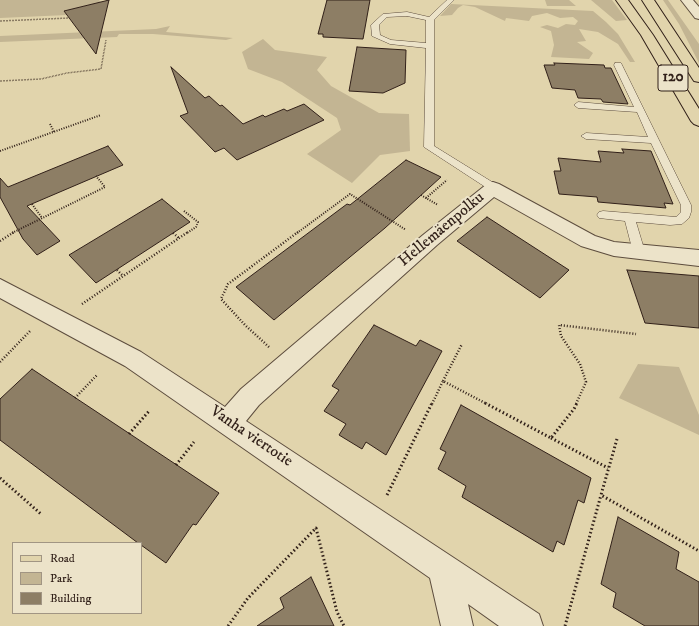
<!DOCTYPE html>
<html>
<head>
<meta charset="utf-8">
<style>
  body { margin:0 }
  #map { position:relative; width:699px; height:626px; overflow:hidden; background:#e1d4ac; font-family:"IM FELL DW Pica",serif }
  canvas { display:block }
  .legend { position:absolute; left:12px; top:542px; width:130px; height:72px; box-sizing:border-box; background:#ece3c9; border:1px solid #a19583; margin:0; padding:5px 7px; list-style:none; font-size:12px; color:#312019 }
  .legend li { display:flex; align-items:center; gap:8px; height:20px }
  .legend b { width:20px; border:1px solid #a19583 }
</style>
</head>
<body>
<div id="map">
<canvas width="699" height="626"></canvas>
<ul class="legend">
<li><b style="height:5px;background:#e1d4ac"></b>Road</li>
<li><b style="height:11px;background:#c3b593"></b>Park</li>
<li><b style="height:11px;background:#8d7e65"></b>Building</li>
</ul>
</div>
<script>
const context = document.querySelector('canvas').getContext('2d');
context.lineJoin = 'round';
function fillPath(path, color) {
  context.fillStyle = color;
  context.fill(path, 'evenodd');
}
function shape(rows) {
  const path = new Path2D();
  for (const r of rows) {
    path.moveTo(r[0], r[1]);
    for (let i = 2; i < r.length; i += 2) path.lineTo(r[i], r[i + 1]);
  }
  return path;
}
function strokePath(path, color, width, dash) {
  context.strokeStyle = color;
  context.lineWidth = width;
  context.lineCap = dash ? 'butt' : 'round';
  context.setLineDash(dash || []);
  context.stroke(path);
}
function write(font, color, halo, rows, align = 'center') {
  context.font = font + ' "IM FELL DW Pica",serif';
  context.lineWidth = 4;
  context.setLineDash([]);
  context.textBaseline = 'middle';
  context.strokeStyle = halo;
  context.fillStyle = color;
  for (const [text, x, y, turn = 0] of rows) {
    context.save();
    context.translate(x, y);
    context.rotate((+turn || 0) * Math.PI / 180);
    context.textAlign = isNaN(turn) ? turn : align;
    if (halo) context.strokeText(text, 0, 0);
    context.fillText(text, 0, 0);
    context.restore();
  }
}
const green = shape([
  [0,0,99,0,101,2,64,11,67,15,0,18],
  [545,0,569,0,576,6,547,6],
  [591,0,612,0,627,20,616,21],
  [663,0,668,0,699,44,699,63,679,24],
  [451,4,593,11,606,22,618,34,635,62,630,62,618,44,598,32,579,29,586,41,577,42,593,53,589,59,551,57,554,45,551,31,540,27,547,25,558,28,566,24,575,25,578,21,573,17,560,18,547,13,532,16,529,21,506,18,505,21,475,7,463,5,458,8,452,15,440,16],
  [170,26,166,32,233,38,226,40,153,34,119,34,117,37,0,42,0,36,156,29],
  [263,39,275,50,327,57,317,70,331,86,379,113,409,114,410,151,380,155,352,183,307,154,341,130,337,118,282,82,248,69,242,52],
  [638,364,679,367,699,415,699,435,619,398]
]);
const building = shape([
  [109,0,96,54,64,11,109,0],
  [327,0,370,0,363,39,323,37,323,34,318,34,327,0],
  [357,47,406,50,405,83,383,93,349,91,357,47],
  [554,63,604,65,605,68,611,68,628,104,603,102,601,99,578,98,575,90,552,88,544,65,555,65,554,63],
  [171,67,205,98,209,96,220,106,222,105,243,124,263,115,265,117,284,109,287,111,304,104,324,120,237,160,224,148,215,152,180,116,188,113,171,67],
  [108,146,123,165,27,206,60,241,37,255,23,239,0,197,0,178,8,187,108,146],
  [622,149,651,151,673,204,664,203,666,208,598,202,597,197,559,194,554,171,561,171,558,158,601,162,598,151,624,153,622,149],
  [406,160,441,177,385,228,274,320,236,287,347,204,350,205,406,160],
  [162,199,190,222,96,283,69,255,162,199],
  [487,217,569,270,540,298,457,241,487,217],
  [627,270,699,276,699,328,645,323,627,270],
  [374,325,416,346,420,340,442,351,386,455,366,442,362,449,339,435,346,424,324,411,339,390,332,386,374,325],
  [32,369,219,493,196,525,193,524,166,563,141,545,141,543,138,543,0,440,0,399,32,369],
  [461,405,591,478,584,503,578,500,564,545,557,541,553,552,462,497,466,486,438,469,446,452,440,449,461,405],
  [618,517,679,552,676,569,699,582,699,626,645,626,613,607,616,593,601,584,618,517],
  [311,577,334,626,257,626,284,608,280,598,311,577]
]);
const pathFar3 = shape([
  [0,21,69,18],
  [0,81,41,79,67,73,101,69,106,40]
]);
const pathFar2 = shape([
  [50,124,54,132],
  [0,151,101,115],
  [421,195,438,205],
  [426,198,447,180],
  [32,204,42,218],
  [184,211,198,222,196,227,187,233],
  [12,233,105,187,96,176],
  [297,233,350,194,406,230]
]);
const pathFar1 = shape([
  [173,233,179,238],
  [0,241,14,232],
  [117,270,123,276],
  [82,304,188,232],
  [269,347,245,325,221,299,228,284,298,232],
  [0,362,30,331],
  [443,381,462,344],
  [75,398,97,375],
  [432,404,443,381,487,404],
  [576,404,586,382,580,364,561,336,559,325,636,334]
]);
const path = shape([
  [485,403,551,438,574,409,577,403],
  [129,434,150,410],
  [551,438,608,468],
  [617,439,601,495,699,551],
  [176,465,194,442],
  [0,478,41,514],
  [387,495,432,403],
  [228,626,248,598,316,528,337,612,344,626],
  [565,626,601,495]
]);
const service = shape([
  [447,0,454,0,434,20,434,146,497,185,498,188,497,191,493,192,424,147,426,48,390,44,372,36,371,25,383,14,407,12,429,17,447,0],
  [407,16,426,20,426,43,391,40,380,35,379,25,387,17,407,16],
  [615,63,621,63,622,65,691,205,691,212,689,218,682,224,670,225,636,222,645,252,643,255,639,256,635,255,633,252,625,221,599,218,597,215,599,212,603,211,676,217,681,212,681,205,651,143,586,139,581,136,586,133,648,137,637,112,578,108,574,105,578,102,634,107,614,65,615,63]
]);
const minor = shape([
  [681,0,693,0,699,7,699,19,695,18,681,0],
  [493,182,499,184,595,236,614,242,699,250,699,266,614,256,581,246,494,197,437,245,259,405,246,421,539,614,543,626,499,626,468,604,473,626,441,626,430,578,125,366,0,298,0,279,141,352,225,407,241,389,423,235,487,184,493,182]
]);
const primary = shape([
  [616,0,628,0,653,35,699,109,699,126,694,124,691,121,641,35,616,0],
  [642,0,654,0,699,68,699,82,694,81,692,78,642,0]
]);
const shields = [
  [673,78,30]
];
const shieldNames = [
  ["120",673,78]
];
const streetNames = [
  ["Hellemäenpolku",442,230,-40],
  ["Vanha viertotie",251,437,34]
];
fillPath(green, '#c3b593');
fillPath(building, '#8d7e65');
strokePath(building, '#312019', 1);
strokePath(service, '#5d4d3e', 1);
strokePath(minor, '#5d4d3e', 2);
strokePath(primary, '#312019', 2);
strokePath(pathFar3, '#312019', 1.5, [0.5, 1]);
strokePath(pathFar2, '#312019', 2, [1, 1.5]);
strokePath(pathFar1, '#312019', 2.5, [1, 2]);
strokePath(path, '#312019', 3, [1.5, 2.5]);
fillPath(service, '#ece3c9');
fillPath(minor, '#ece3c9');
fillPath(primary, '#e1d4ac');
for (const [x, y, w] of shields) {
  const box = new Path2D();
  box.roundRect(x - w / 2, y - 13, w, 26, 3);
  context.fillStyle = '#ece3c9';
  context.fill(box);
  strokePath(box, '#312019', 1);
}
write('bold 15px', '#312019', null, shieldNames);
write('16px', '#312019', '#ece3c9', streetNames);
</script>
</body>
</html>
